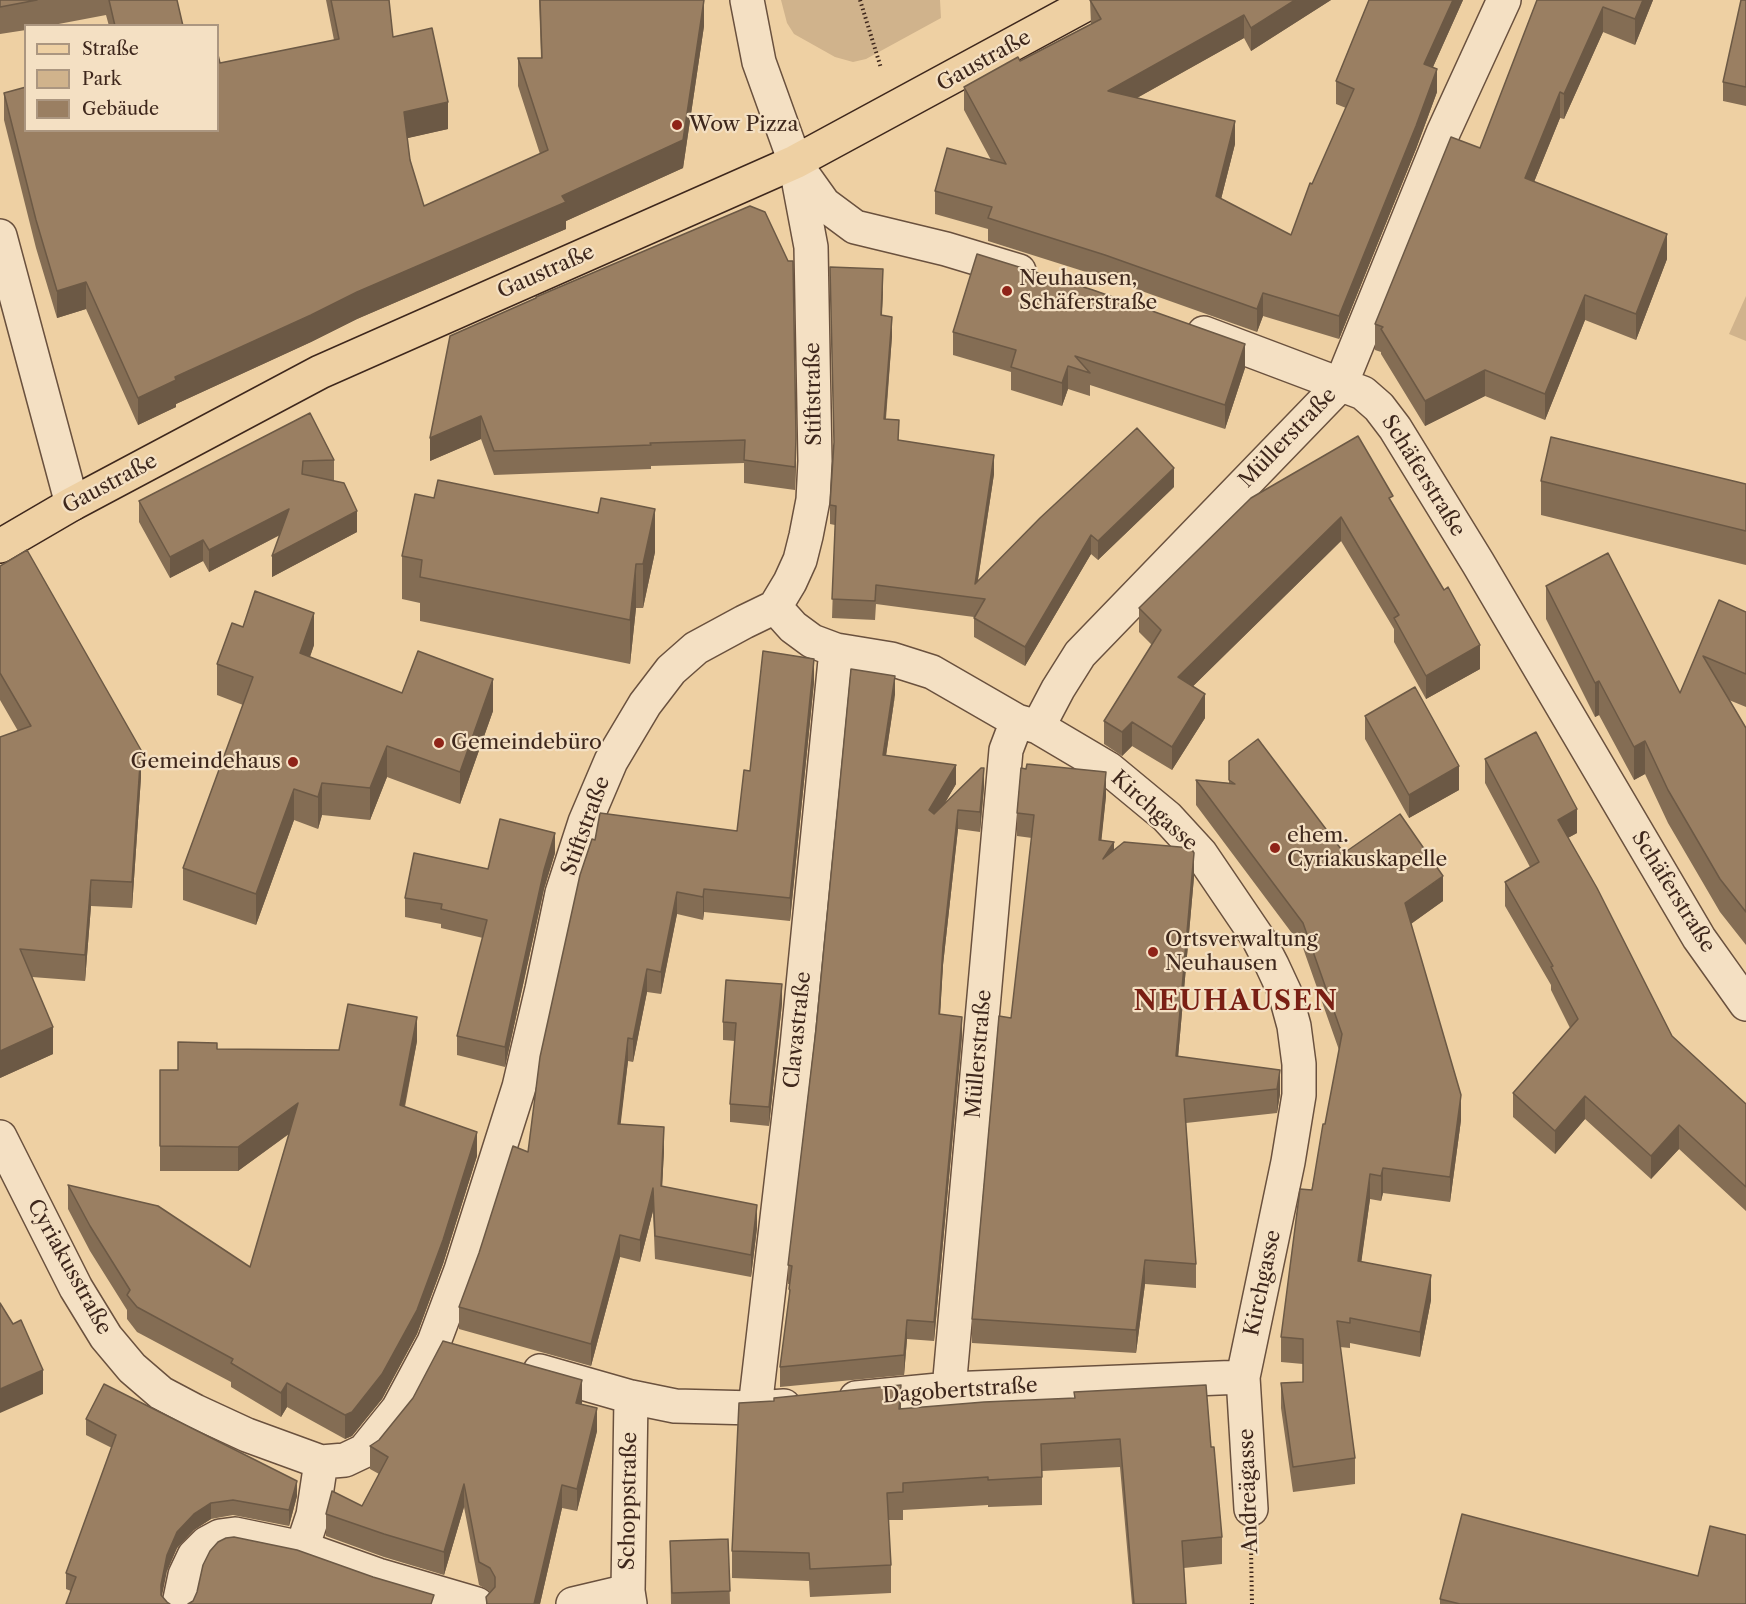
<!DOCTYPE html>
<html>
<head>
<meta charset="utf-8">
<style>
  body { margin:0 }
  #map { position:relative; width:1746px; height:1604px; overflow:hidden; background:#eed0a3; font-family:"Libre Caslon Text",serif }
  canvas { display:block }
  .legend { position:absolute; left:24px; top:24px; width:195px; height:108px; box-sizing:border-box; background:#f4e0c3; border:2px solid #ab9680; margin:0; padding:8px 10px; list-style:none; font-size:18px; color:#3e271c }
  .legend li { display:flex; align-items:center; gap:12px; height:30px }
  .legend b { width:30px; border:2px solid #ab9680 }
</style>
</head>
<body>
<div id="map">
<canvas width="1746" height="1604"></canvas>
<ul class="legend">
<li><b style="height:8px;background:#eed0a3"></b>Straße</li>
<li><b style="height:16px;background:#d0b38c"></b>Park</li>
<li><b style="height:16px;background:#9a7f62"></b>Gebäude</li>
</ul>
</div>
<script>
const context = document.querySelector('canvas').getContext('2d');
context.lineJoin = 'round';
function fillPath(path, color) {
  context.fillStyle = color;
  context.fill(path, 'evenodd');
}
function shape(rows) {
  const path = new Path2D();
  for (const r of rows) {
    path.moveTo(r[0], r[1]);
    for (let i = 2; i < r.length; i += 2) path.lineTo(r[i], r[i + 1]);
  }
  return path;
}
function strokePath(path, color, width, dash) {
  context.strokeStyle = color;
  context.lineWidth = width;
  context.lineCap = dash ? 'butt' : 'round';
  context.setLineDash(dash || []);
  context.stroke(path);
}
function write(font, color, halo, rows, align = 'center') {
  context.font = font + ' "Libre Caslon Text",serif';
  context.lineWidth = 4.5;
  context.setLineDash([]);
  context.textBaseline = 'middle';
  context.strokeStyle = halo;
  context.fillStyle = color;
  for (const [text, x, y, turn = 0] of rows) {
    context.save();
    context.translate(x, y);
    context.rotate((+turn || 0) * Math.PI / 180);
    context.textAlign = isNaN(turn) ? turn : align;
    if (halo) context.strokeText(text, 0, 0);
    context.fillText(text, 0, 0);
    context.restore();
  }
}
const green = shape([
  [781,0,940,0,941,18,866,59,853,62,835,57,794,34,787,23],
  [1746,296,1746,341,1729,334]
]);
const path = shape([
  [860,0,881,68],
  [1251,1549,1252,1604]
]);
const minor = shape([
  [799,169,824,204,855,227,946,249,1019,271],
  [0,236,72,504],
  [1204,333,1363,393,1379,407,1395,428,1478,563,1699,938,1746,1004],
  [775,607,793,627,812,641,836,650,891,659,932,672,1017,721,1038,727,1109,769,1167,817,1201,854,1258,938,1272,965,1285,993,1294,1026,1299,1064,1299,1095,1288,1162,1243,1377,1251,1509],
  [1038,727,1058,689,1080,654,1341,384,1443,133,1504,0],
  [0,1137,76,1288,106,1337,132,1368,161,1393,195,1411,247,1435,321,1462,345,1460,364,1451,398,1409,434,1342,461,1270,519,1087,542,989,562,893,585,822,611,761,645,704,671,670,696,648,744,622,775,607,790,582,800,560,806,536,813,500,815,461,811,247,795,162,759,62,747,0],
  [540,1371,631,1397,675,1406,755,1408,784,1406],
  [949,1389,1006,750,1017,721],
  [856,1398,949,1389,1243,1377],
  [755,1408,797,1046,836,650],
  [302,1548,313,1515,321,1462],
  [179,1604,185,1575,194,1556,207,1543,220,1536,235,1534,302,1548,378,1575,477,1604],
  [573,1604,628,1591],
  [630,1604,628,1591,631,1397]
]);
const major = shape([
  [0,546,72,504,320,372,795,162,1094,0]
]);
const wall = shape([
  [0,0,177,0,183,26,109,26,106,15,48,26,26,26,26,30,0,34],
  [326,0,389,0,393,37,448,129,407,138,410,160,424,206,540,154,518,86,518,58,541,58,539,0,704,0,704,26,683,168,566,221,566,229,357,319,311,342,176,404,176,407,138,425,86,309,57,318,36,248,4,120,4,93,220,63,334,40],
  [1090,0,1331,0,1251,51,1244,38,1137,98,1235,144,1221,199,1291,235,1312,184,1346,108,1336,104,1336,81,1369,0,1463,0,1433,67,1437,92,1416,149,1339,339,1263,316,1257,332,1105,278,988,241,988,229,935,214,935,191,991,160,964,110,964,87,1020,61,1091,24],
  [1537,0,1653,0,1635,45,1603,32,1564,119,1560,118,1534,182,1667,259,1636,340,1585,320,1545,420,1485,396,1425,426,1381,354,1381,352,1375,350,1375,324,1480,148],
  [1746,0,1746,106,1723,101,1723,82],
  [883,288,882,316,892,336,886,419,899,440,994,474,978,580,1174,487,1098,560,1091,554,1025,666,974,637,974,617,876,604,875,620,832,618,835,525,830,524,830,505],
  [536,299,796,461,795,490,744,483,744,463,651,466,651,469,494,475,481,439,430,461],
  [953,332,1245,368,1225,429,1090,385,1090,396,1068,389,1062,406,1011,390,1011,372,953,355],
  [310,413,334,460,334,481,357,532,272,577,280,535,209,572,203,561,170,578,139,522,139,501],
  [1541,481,1746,484,1746,565,1541,515],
  [1251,498,1393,504,1480,669,1426,699,1394,642,1394,629,1341,541,1193,686,1205,718,1172,770,1132,746,1122,756,1104,744,1104,721,1152,645,1139,632,1139,608],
  [655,552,643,608,636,608,630,664,420,621,420,603,402,599,402,556],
  [0,566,141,777,132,908,91,906,85,981,32,977,53,1054,0,1078,18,731,0,700],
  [1546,586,1680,693,1719,600,1746,612,1746,707,1729,700,1746,728,1746,945,1720,912,1668,823,1645,774,1634,780,1599,715,1595,717,1546,619],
  [243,627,314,645,310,657,402,693,493,711,460,804,387,777,370,820,322,815,318,829,294,820,256,925,183,900,183,868,243,705,217,695,217,664],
  [814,682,790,921,704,912,703,920,677,914,661,994,647,992,633,1062,628,1061,620,1124,664,1150,662,1187,757,1228,751,1277,655,1259,653,1211,640,1262,620,1257,591,1366,459,1329,459,1307,528,1152,595,840,737,831,750,771],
  [895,695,886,756,956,784,945,803,984,787,980,832,958,829,943,965,940,1014,962,1036,934,1341,907,1339,904,1375,780,1387,780,1367,789,1302,789,1284,788,1284,788,1265],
  [1365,716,1459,790,1409,818,1365,739],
  [1485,759,1577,833,1568,838,1672,1036,1746,1104,1746,1211,1679,1149,1651,1179,1585,1119,1555,1154,1513,1117,1513,1093,1570,1028,1551,990,1551,985,1505,906,1505,882,1530,867,1485,783],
  [1229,761,1344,853,1443,901,1411,924,1461,1120,1450,1202,1383,1193,1381,1201,1370,1199,1361,1262,1431,1300,1420,1357,1350,1343,1350,1348,1340,1347,1355,1458,1355,1484,1293,1492,1281,1408,1281,1383,1303,1382,1303,1364,1281,1362,1281,1337,1325,1124,1339,1050,1303,948,1196,805,1196,780,1229,783],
  [1106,796,1101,840,1114,851,1194,877,1178,1057,1280,1070,1280,1094,1277,1113,1186,1123,1196,1264,1196,1288,1145,1284,1136,1353,972,1343,972,1319,1011,1018,1032,838,1017,836,1017,813],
  [555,853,544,889,505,1067,457,1055,457,1036,483,938,441,928,441,924,405,917,405,898,488,869],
  [782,1003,769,1126,730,1122,730,1104,735,1041,723,1040,723,1022],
  [417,1041,405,1107,477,1156,443,1264,417,1334,382,1399,352,1436,345,1439,287,1407,281,1417,231,1387,231,1382,137,1332,127,1319,127,1310,90,1251,68,1209,68,1185,250,1267,289,1134,238,1171,160,1171,160,1070,178,1070,217,1049,339,1050],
  [582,1403,581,1404,597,1431,577,1511,562,1508,540,1604,486,1604,486,1597,491,1592,479,1585,464,1507,444,1575,384,1557,326,1536,326,1514,362,1506,379,1474,370,1469,370,1446],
  [901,1408,1211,1447,1222,1537,1222,1564,1184,1568,1186,1604,1132,1604,1120,1467,1042,1471,1042,1505,988,1507,988,1505,903,1510,903,1520,888,1520,891,1565,891,1593,810,1597,809,1581,732,1578,732,1551],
  [86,1419,297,1496,289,1526,233,1515,211,1519,194,1530,177,1548,167,1571,71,1591,66,1589,66,1573,112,1448,86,1435],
  [728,1539,730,1604,671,1604,670,1541],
  [1698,1576,1746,1604,1440,1604,1440,1599]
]);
const shadedWall = shape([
  [704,0,704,26,683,168,566,221,566,229,357,319,311,342,176,404,176,407,138,425,138,398,175,377,562,196],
  [1295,0,1331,0,1251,51,1251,28],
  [1453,0,1463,0,1424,87,1424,64],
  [1643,0,1653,0,1635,45,1635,19],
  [1603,7,1603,32,1564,119,1564,94],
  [1244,15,1244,38,1108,114,1108,91],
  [1437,69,1437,92,1416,149,1339,339,1339,316],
  [1560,92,1560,118,1525,204,1525,178],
  [448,102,448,129,404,139,404,112],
  [1235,121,1235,144,1216,219,1216,196],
  [1667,234,1667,259,1636,340,1636,314],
  [883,269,883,288,881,334,881,315],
  [86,282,86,309,57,318,57,291],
  [1263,293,1263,316,1257,332,1257,309],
  [1585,295,1585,320,1545,420,1545,394],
  [892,317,892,336,884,438,884,419],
  [1245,344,1245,368,1225,429,1225,405],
  [1068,366,1068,389,1062,406,1062,383],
  [1485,370,1485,396,1425,426,1425,401],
  [481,416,481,439,430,461,430,438],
  [796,437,796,461,795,490,795,467],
  [994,455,994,474,975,598,975,584],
  [1174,468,1174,487,1098,560,1098,541],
  [289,509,289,530,209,572,209,550],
  [655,509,655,552,643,608,643,564],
  [357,511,357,532,272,577,272,556],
  [1341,517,1341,541,1178,701,1178,677],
  [1091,535,1091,554,1025,666,1025,647],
  [203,540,203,561,170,578,170,557],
  [636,564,636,608,630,664,630,620],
  [314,613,314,645,300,684,300,653],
  [1480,645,1480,669,1426,699,1426,676],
  [814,659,814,682,790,921,790,898],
  [895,676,895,695,883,775,883,755],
  [493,679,493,711,460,804,460,772],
  [1599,681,1599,715,1595,717,1595,683],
  [1205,694,1205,718,1172,770,1172,747],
  [1132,722,1132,746,1122,756,1122,732],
  [1645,741,1645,774,1634,780,1634,747],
  [387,746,387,777,370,820,370,788],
  [141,750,141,777,132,908,132,882],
  [956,765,956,784,929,830,929,810],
  [1459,766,1459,790,1409,818,1409,795],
  [984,768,984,787,980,832,980,812],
  [1106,772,1106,796,1099,864,1099,840],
  [322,783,322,815,318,829,318,797],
  [294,789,294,820,256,925,256,894],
  [1577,809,1577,833,1558,843,1558,820],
  [958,810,958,829,943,965,939,1034,939,1014,943,946],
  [555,833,555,853,544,889,505,1067,505,1047,544,870],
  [1114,842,1114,865,1103,859],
  [1194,853,1194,877,1176,1080,1176,1056],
  [1443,876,1443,901,1405,928,1405,903],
  [91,880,91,906,85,981,85,955],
  [704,889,704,912,703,920,703,897],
  [677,892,677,914,661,994,661,972],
  [647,969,647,992,633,1062,633,1039],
  [782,984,782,1003,769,1126,769,1107],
  [417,1017,417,1041,400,1129,400,1105],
  [962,1017,962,1036,934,1341,934,1322],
  [53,1027,53,1054,0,1078,0,1051],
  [628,1038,628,1061,618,1147,618,1124],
  [1280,1070,1280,1094,1277,1113,1277,1089],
  [1461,1095,1461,1120,1450,1202,1450,1177],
  [1585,1096,1585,1119,1555,1154,1555,1131],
  [298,1103,298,1127,238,1171,238,1147],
  [1679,1125,1679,1149,1651,1179,1651,1156],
  [664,1127,664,1150,661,1209,661,1186],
  [477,1132,477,1156,443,1264,417,1334,382,1399,352,1436,345,1439,345,1415],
  [1383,1168,1383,1193,1381,1201,1381,1176],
  [1370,1174,1370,1199,1358,1286,1358,1261],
  [653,1188,653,1211,640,1262,640,1240],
  [757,1205,757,1228,751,1277,751,1255],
  [620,1235,620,1257,591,1366,591,1344],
  [1145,1260,1145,1284,1136,1353,1136,1330],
  [1431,1275,1431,1300,1420,1357,1420,1332],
  [907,1320,907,1339,904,1375,904,1355],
  [43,1370,43,1394,0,1413,0,1389],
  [582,1380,582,1403,576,1426,576,1403],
  [287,1383,287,1407,281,1417,281,1393],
  [901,1385,901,1413,899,1409],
  [597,1408,597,1431,577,1511,577,1489],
  [297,1481,297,1496,289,1526,289,1510],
  [464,1484,464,1507,444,1575,444,1552],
  [562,1485,562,1508,540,1604,534,1604],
  [211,1503,211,1519,194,1530,177,1548,167,1571,161,1601,161,1585,167,1555,177,1532,194,1514]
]);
const building = shape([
  [0,0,37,0,0,7,0,0],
  [109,0,177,0,183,26,115,26,109,0],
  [331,0,389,0,393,37,432,28,448,102,404,112,410,160,424,206,548,150,518,58,542,58,540,0,704,0,683,140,562,196,566,202,357,292,311,315,175,377,176,380,138,398,86,282,57,291,36,220,4,93,26,87,26,130,218,130,218,55,220,63,339,39,331,0],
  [1090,0,1295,0,1251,28,1244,15,1108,91,1235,121,1216,196,1291,235,1310,183,1312,184,1354,89,1336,81,1369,0,1453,0,1424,64,1437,69,1416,126,1339,316,1263,293,1257,309,1105,255,988,218,992,207,935,191,947,148,1006,164,964,87,1018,57,1020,61,1101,19,1090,0],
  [1537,0,1643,0,1635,19,1603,7,1564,94,1560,92,1525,178,1667,234,1636,314,1585,295,1545,394,1485,370,1425,401,1381,329,1383,327,1375,324,1451,137,1480,148,1537,0],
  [1741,0,1746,0,1746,87,1723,82,1741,0],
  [750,206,765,212,788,261,793,261,796,437,795,467,744,460,745,440,650,443,651,445,494,451,481,416,430,438,450,336,536,298,536,297,750,206],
  [977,254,1093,290,1245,344,1225,405,1075,356,1090,373,1068,366,1062,383,1011,367,1016,350,953,332,977,254],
  [830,267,883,269,881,315,892,317,884,419,899,420,898,440,994,455,975,584,1040,518,1137,428,1174,468,1098,541,1091,535,1025,647,974,618,985,599,876,585,875,601,832,599,836,506,830,505,834,442,830,267],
  [310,413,334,460,303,461,302,474,344,483,357,511,272,556,289,509,209,550,203,540,170,557,139,501,310,413],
  [1358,436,1393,496,1389,498,1444,590,1448,587,1480,645,1426,676,1394,618,1399,615,1341,517,1178,677,1205,694,1172,747,1132,722,1122,732,1104,721,1161,630,1139,608,1251,498,1358,436],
  [1551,437,1746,484,1746,531,1541,481,1551,437],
  [438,480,598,513,601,498,655,509,643,564,636,564,630,620,420,577,422,560,402,556,415,494,434,498,438,480],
  [27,550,141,750,132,882,91,880,85,955,20,949,53,1027,0,1051,0,737,31,726,0,673,0,566,27,550],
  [1608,553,1680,693,1719,600,1746,612,1746,674,1703,656,1746,728,1746,912,1720,879,1668,790,1645,741,1634,747,1599,681,1595,683,1546,586,1608,553],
  [255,591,314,613,300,653,402,693,418,651,493,679,460,772,387,746,370,788,322,783,318,797,294,789,256,894,183,868,253,677,217,664,232,623,243,627,255,591],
  [763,651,814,659,790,898,704,889,703,897,677,892,661,972,647,969,633,1039,628,1038,618,1124,664,1127,661,1186,757,1205,751,1255,655,1236,653,1188,640,1240,620,1235,591,1344,459,1307,479,1253,513,1146,528,1152,540,1057,580,875,592,839,595,840,600,813,737,831,744,770,750,771,763,651],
  [851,669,895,676,883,755,956,765,929,810,934,814,981,768,984,768,980,812,958,810,943,946,939,1014,962,1017,934,1322,907,1320,904,1355,780,1367,790,1290,789,1289,792,1266,788,1265,816,1029,851,669],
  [1415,687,1459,766,1409,795,1365,716,1415,687],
  [1536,732,1577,809,1558,820,1597,888,1672,1036,1746,1104,1746,1187,1679,1125,1651,1156,1585,1096,1555,1131,1513,1093,1578,1019,1551,967,1553,966,1505,882,1539,862,1485,759,1536,732],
  [1258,739,1344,853,1400,814,1443,876,1405,903,1461,1095,1450,1177,1383,1168,1381,1176,1370,1174,1358,1261,1431,1275,1420,1332,1350,1318,1350,1323,1337,1321,1355,1458,1293,1467,1281,1383,1303,1382,1303,1339,1281,1337,1300,1189,1312,1190,1323,1124,1325,1124,1342,1034,1303,923,1196,780,1235,784,1229,780,1229,761,1258,739],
  [1027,764,1106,772,1099,840,1114,842,1103,859,1124,842,1191,848,1194,853,1176,1056,1280,1070,1277,1089,1184,1099,1196,1264,1145,1260,1136,1330,972,1319,999,1016,1011,1018,1034,815,1017,813,1021,768,1026,769,1027,764],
  [500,819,555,833,544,870,505,1047,457,1036,487,920,441,909,442,904,405,898,414,853,488,869,500,819],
  [726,980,782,984,769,1107,730,1104,736,1023,723,1022,726,980],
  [348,1004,417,1017,400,1105,477,1132,443,1240,417,1310,382,1374,352,1412,345,1415,287,1383,281,1393,231,1363,233,1359,137,1307,127,1295,130,1290,90,1226,68,1185,158,1206,250,1267,298,1103,238,1147,160,1146,160,1070,178,1070,178,1042,217,1043,217,1049,339,1050,348,1004],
  [0,1303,13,1324,21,1320,43,1370,0,1389,0,1303],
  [443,1341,582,1380,576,1403,597,1408,577,1489,562,1485,534,1604,487,1604,486,1597,495,1587,495,1577,490,1568,479,1562,464,1484,444,1552,384,1534,326,1514,332,1491,362,1506,388,1457,370,1446,379,1440,413,1398,443,1341],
  [104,1384,297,1481,289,1510,233,1500,211,1503,194,1514,177,1532,167,1555,161,1585,161,1595,167,1602,170,1604,66,1604,76,1577,66,1573,116,1435,86,1419,104,1384],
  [901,1385,899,1409,984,1402,1075,1398,1074,1392,1206,1385,1211,1447,1214,1447,1222,1537,1182,1541,1186,1604,1134,1604,1120,1439,1041,1444,1042,1477,988,1480,988,1477,903,1483,903,1492,887,1493,891,1565,810,1569,809,1553,732,1551,739,1403,774,1401,774,1398,901,1385],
  [1462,1514,1698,1576,1710,1526,1746,1535,1746,1604,1460,1604,1440,1599,1462,1514],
  [234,1537,297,1550,373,1577,434,1595,431,1604,188,1604,193,1601,197,1592,203,1565,210,1551,218,1542,226,1538,234,1537],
  [728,1539,730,1591,672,1593,670,1541,728,1539]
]);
const markers = [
  [677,125,6,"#8f2418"],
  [1007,291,6,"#8f2418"],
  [439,743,6,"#8f2418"],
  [293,762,6,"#8f2418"],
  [1275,848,6,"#8f2418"],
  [1153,952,6,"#8f2418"]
];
const streetNames = [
  ["Gaustraße",984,61,-29],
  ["Gaustraße",546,272,-24],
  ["Stiftstraße",814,394,-91],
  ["Müllerstraße",1288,438,-46],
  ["Schäferstraße",1423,476,58],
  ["Gaustraße",110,484,-28],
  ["Kirchgasse",1154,811,42],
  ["Stiftstraße",586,826,-70],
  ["Schäferstraße",1673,892,58],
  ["Clavastraße",798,1030,-84],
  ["Müllerstraße",979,1054,-85],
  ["Cyriakusstraße",69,1267,61],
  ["Kirchgasse",1263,1283,-78],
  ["Dagobertstraße",960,1391,-4],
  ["Andreägasse",1249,1491,-92],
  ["Schoppstraße",629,1501,-89]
];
const poiNames = [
  ["Wow Pizza",689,125],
  ["Neuhausen,",1019,279],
  ["Schäferstraße",1019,303],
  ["Gemeindebüro",451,743],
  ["Gemeindehaus",281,762,"right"],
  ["ehem.",1287,836],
  ["Cyriakuskapelle",1287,860],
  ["Ortsverwaltung",1165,940],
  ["Neuhausen",1165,964]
];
const districtNames = [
  ["NEUHAUSEN",1236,1002]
];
fillPath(green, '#d0b38c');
strokePath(minor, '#6a513e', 36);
strokePath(major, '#3e271c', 36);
strokePath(path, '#3e271c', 4, [1.5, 3]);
strokePath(minor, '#f4e0c3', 33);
strokePath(major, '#eed0a3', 33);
fillPath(wall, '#846d54');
fillPath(shadedWall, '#6c5945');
fillPath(building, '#9a7f62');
strokePath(building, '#6c5945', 1.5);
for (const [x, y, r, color] of markers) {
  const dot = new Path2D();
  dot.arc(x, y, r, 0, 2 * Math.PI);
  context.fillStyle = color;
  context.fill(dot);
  strokePath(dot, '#f4e0c3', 2);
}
write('21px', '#3e271c', '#f4e0c3', streetNames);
write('21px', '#3e271c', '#f4e0c3', poiNames, 'left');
context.letterSpacing = '1.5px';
write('bold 27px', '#7a1f14', '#f4e0c3', districtNames);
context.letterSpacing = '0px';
</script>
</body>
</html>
